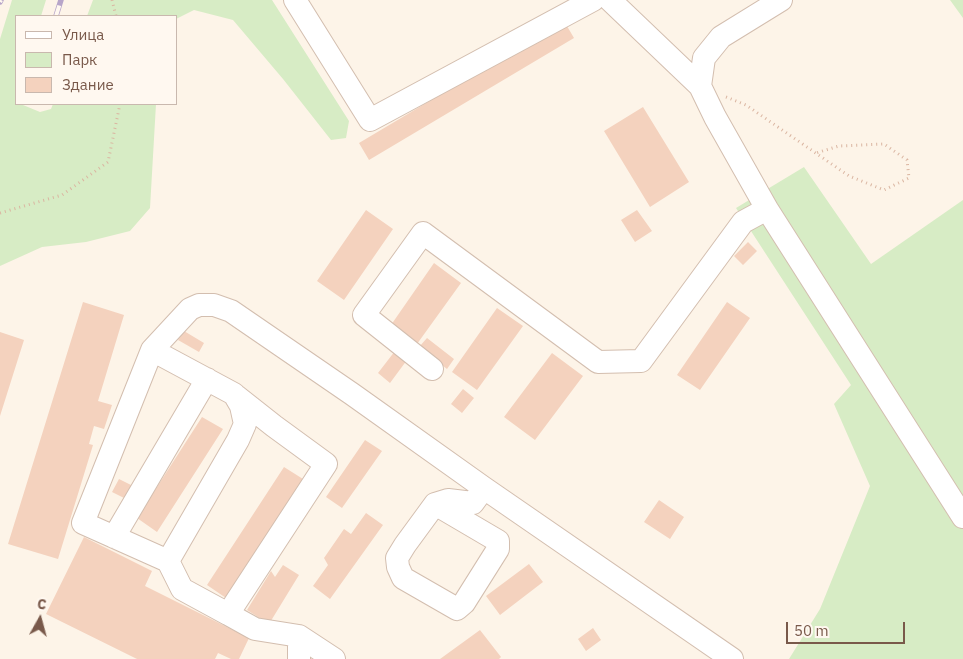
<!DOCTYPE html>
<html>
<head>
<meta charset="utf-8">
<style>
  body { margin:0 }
  #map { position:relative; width:963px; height:659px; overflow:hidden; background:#fdf4e8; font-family:"IBM Plex Sans",sans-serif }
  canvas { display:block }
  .legend { position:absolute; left:15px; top:15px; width:162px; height:90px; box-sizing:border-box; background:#fff8f0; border:1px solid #c9b8ae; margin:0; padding:6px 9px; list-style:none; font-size:15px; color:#79594a }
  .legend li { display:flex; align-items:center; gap:10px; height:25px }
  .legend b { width:25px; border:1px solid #c9b8ae }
  .north { position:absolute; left:15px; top:594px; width:50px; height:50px; -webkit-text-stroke:4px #fff8f0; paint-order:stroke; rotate:7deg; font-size:14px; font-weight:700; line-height:20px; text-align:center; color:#79594a }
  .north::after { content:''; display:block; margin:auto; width:18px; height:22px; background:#79594a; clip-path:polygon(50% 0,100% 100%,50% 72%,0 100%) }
  .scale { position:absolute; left:786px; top:622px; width:119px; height:22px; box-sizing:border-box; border:2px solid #79594a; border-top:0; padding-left:6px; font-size:15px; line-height:18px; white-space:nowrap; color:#79594a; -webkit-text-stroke:4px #fff8f0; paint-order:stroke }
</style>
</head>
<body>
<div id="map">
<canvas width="963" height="659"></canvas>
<ul class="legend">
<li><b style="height:6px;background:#fff"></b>Улица</li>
<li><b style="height:14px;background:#d7ecc5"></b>Парк</li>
<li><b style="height:14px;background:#f4d2be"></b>Здание</li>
</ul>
<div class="north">С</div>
<div class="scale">50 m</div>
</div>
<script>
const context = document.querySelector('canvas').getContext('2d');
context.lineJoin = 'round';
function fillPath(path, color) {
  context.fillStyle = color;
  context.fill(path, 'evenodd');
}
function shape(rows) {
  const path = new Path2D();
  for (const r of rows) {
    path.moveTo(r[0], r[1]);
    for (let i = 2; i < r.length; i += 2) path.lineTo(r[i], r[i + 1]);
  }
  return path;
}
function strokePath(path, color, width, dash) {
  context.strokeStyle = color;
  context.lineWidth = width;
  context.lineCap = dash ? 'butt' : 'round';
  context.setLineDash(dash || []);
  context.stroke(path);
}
const green = shape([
  [12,0,46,0,41,16,16,16,16,104,23,104,23,105,40,112,51,109,53,104,156,104,150,208,130,231,86,242,42,247,0,266,0,39],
  [93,0,272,0,349,121,346,138,331,140,283,79,233,20,194,10,176,19,176,16,87,16],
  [950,0,963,0,963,18],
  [804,167,871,264,963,200,963,659,789,659,820,609,870,486,834,404,851,385,736,208]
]);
const building = shape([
  [564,21,574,38,369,160,359,143],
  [643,107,689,182,650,207,604,131],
  [366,210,393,229,344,300,317,281],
  [637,210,652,231,635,242,621,220],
  [748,242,757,251,743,265,734,256],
  [434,263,461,283,417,344,391,325],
  [83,302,124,315,98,401,112,405,104,429,94,426,89,444,93,445,58,559,8,544],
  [727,302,750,318,700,390,677,375],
  [497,308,523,326,477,390,452,372],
  [184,331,204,343,199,352,178,340],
  [0,332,24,340,0,416],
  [427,338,454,359,447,369,419,347],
  [395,351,407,360,390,383,378,373],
  [552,353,583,376,535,440,504,417],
  [463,389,474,398,462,413,451,404],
  [202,417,223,429,157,532,137,518],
  [365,440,382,451,342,508,326,497],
  [284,467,303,479,226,598,207,585],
  [119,479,133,486,126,499,112,492],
  [659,500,684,517,670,539,644,522],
  [366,513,383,525,330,599,313,586,328,565,324,558,344,529,351,534],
  [84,537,152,571,145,586,249,638,239,659,231,659,218,653,215,659,137,659,46,614],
  [529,564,543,582,500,615,486,596],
  [283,565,299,575,269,624,247,610,271,571,275,577],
  [593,628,601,640,586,651,578,639],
  [480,630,501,657,499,659,440,659]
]);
const path = shape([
  [112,0,116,16],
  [726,97,746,105,849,176,884,190,909,178,907,160,884,144,839,146,816,153],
  [0,213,62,195,108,162,120,104]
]);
const minor = shape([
  [295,0,370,120,593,0],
  [610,0,700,86],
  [781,0,721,37,704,58,700,86,715,117,767,209,963,517],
  [152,350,234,394,241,406,245,424,238,440,168,561,83,523,152,350,190,309,199,305,214,305,231,311,352,394,484,488,732,659],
  [432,369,364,315,423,233,598,362,641,361,743,222,767,209],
  [435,504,498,541,498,549,464,603,457,609,403,578,398,567,397,558,405,545,435,504,448,500,473,503,484,488],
  [114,537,207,379],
  [168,561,182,589,228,614,326,464,274,426,236,396],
  [228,614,255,629,299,636,334,659],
  [299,659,299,636]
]);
const rail = shape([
  [0,2,1,0],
  [56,16,61,0]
]);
fillPath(green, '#d7ecc5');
fillPath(building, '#f4d2be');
strokePath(minor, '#d3beaf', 24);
strokePath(path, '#dab5a1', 3, [1, 4]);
strokePath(minor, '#fff', 22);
strokePath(rail, '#b7a5c9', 5.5);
strokePath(rail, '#fff8f0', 4, [11]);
</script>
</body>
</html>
